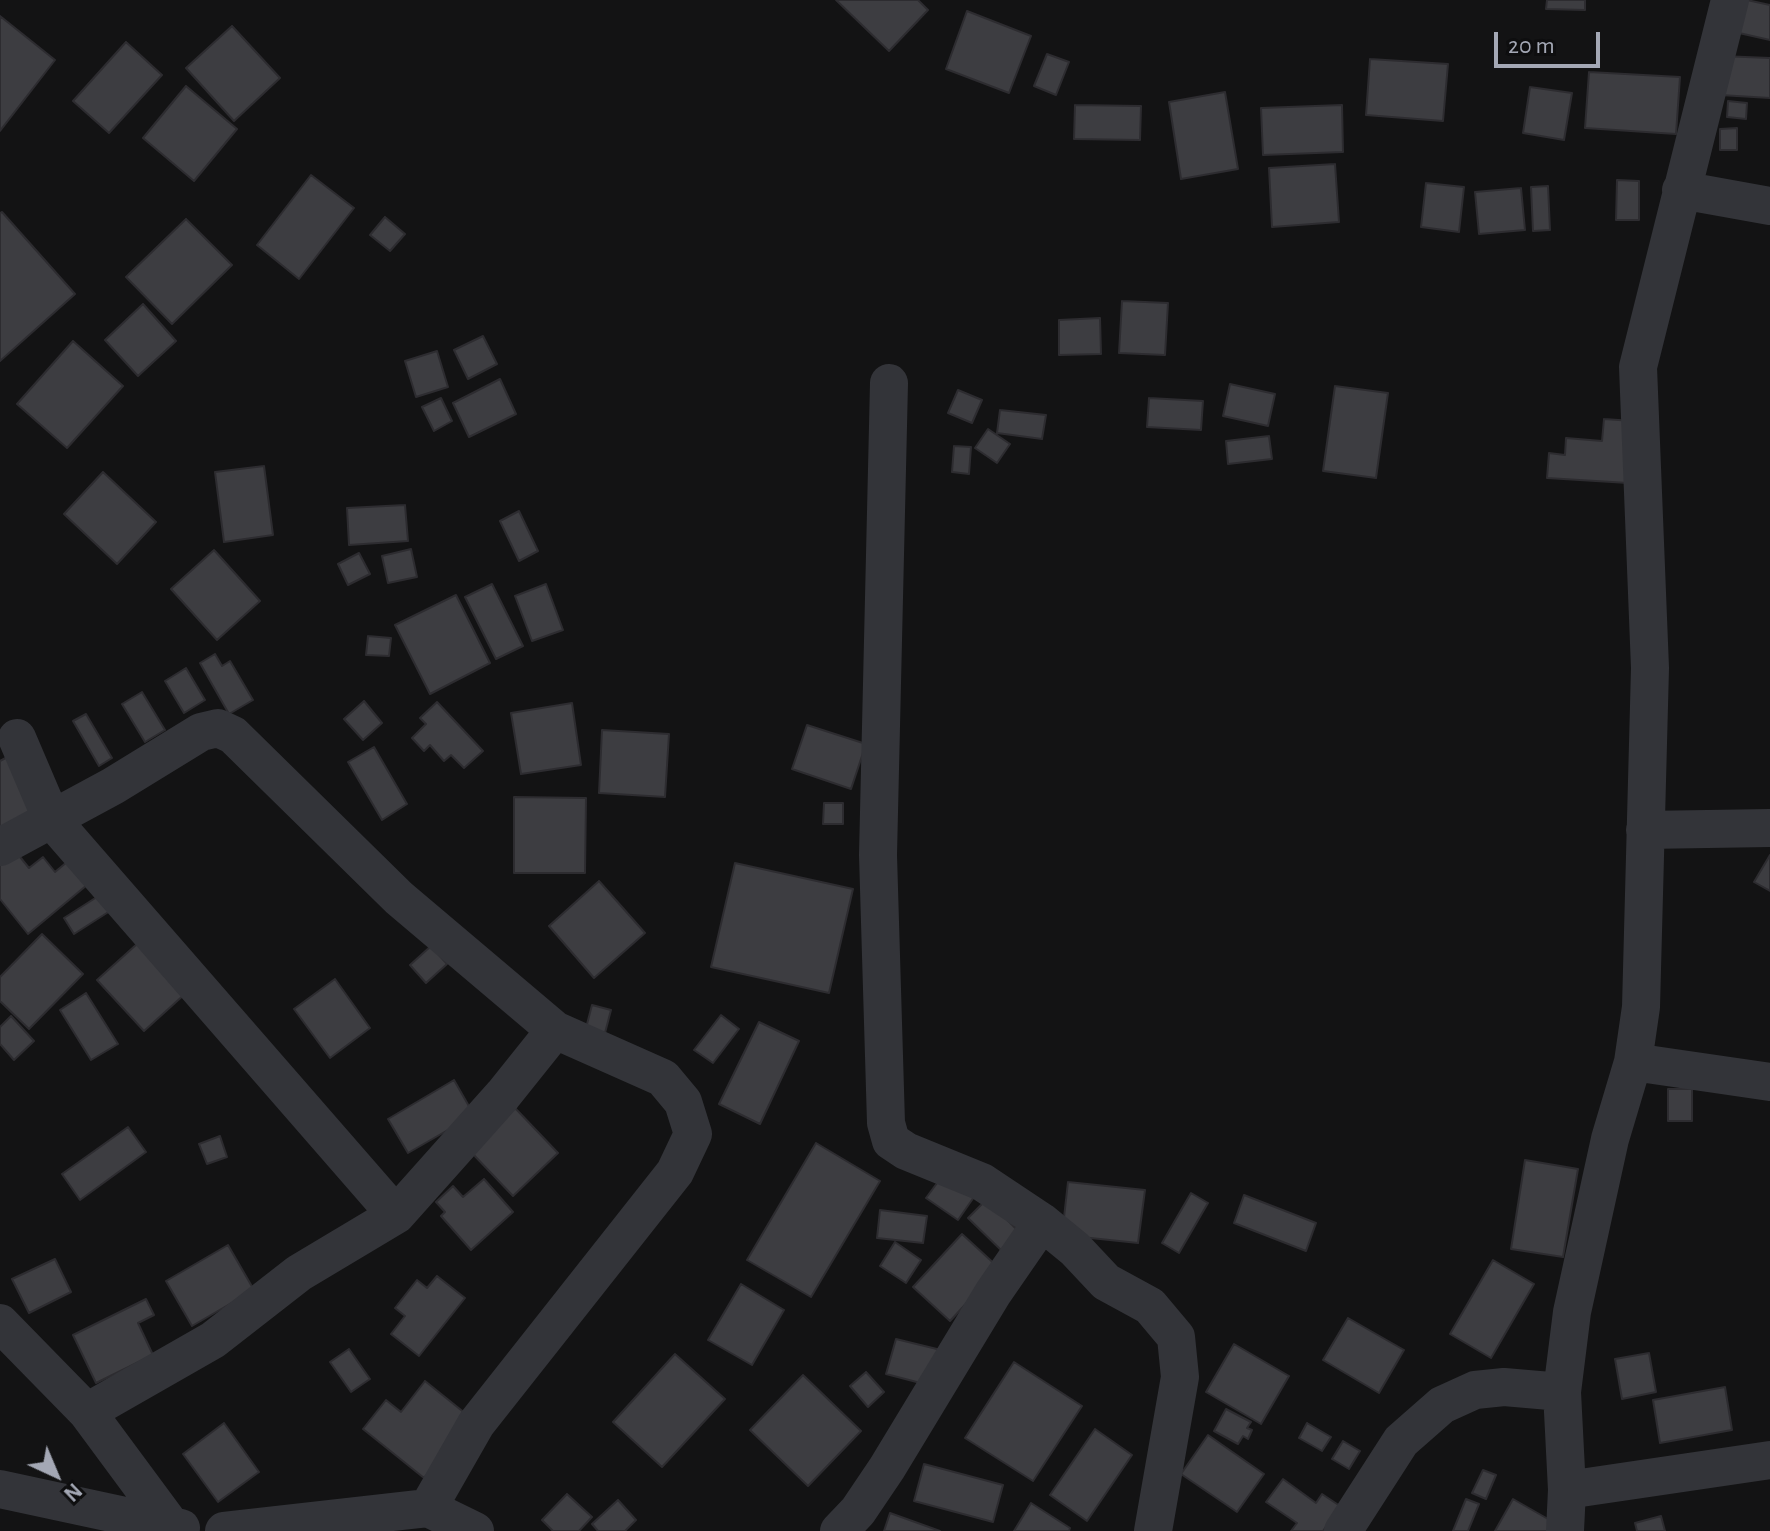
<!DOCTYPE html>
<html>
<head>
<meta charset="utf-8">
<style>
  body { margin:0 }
  #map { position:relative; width:1770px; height:1531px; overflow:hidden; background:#131314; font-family:"Alegreya Sans",sans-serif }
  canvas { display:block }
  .north { position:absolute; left:16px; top:1435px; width:80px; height:80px; -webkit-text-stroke:6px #0e0e0f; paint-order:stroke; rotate:136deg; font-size:22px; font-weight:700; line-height:32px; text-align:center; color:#a4a8b5 }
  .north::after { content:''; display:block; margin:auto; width:28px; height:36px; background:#a4a8b5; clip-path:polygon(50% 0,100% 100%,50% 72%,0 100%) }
  .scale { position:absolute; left:1494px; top:32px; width:106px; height:36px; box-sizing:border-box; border:4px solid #a4a8b5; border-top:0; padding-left:10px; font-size:24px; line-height:28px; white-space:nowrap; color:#a4a8b5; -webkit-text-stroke:6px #0e0e0f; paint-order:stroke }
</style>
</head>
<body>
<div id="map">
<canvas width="1770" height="1531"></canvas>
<div class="north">N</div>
<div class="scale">20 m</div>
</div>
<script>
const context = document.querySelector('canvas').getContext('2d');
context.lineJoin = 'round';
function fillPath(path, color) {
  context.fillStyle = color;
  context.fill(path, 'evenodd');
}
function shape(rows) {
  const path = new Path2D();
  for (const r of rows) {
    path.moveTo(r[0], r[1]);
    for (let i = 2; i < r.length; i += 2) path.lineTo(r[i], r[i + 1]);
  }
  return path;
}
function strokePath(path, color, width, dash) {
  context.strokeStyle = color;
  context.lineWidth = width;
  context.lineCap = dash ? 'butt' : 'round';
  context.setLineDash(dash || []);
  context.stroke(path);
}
const building = shape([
  [836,0,918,0,928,10,889,51,836,0],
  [1547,0,1585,0,1585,10,1546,9,1547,0],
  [1747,0,1770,5,1770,40,1739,33,1747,0],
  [967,11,1031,36,1009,93,946,69,967,11],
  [0,16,55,60,0,131,0,16],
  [232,26,280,78,234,121,186,68,232,26],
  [126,42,162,75,109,133,73,101,126,42],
  [1047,54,1069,62,1056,95,1034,86,1047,54],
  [1721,56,1770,58,1770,98,1720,95,1721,56],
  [1370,59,1448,64,1443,121,1366,115,1370,59],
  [1589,72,1680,77,1676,134,1585,128,1589,72],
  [186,86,237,129,194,181,143,138,186,86],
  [1530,87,1572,93,1564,140,1523,133,1530,87],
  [1225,92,1238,169,1181,179,1169,102,1225,92],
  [1728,101,1747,103,1746,119,1727,117,1728,101],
  [1075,105,1141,106,1140,140,1074,139,1075,105],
  [1342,105,1343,152,1263,155,1261,108,1342,105],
  [1737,128,1737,150,1720,150,1720,129,1737,128],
  [1335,164,1339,222,1272,227,1269,168,1335,164],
  [311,175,354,208,299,279,257,245,311,175],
  [1617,180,1639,181,1639,220,1616,220,1617,180],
  [1426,183,1464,187,1459,232,1421,227,1426,183],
  [1548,186,1550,230,1533,231,1531,187,1548,186],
  [1521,188,1525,230,1479,234,1475,192,1521,188],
  [2,212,75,294,0,361,0,213,2,212],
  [385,217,405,234,390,251,370,235,385,217],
  [186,219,232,265,172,324,126,277,186,219],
  [1122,301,1168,303,1165,355,1119,353,1122,301],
  [143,304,176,341,138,376,105,340,143,304],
  [1100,318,1101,354,1059,355,1059,320,1100,318],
  [483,336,497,364,468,379,454,350,483,336],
  [73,341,123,386,67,448,17,404,73,341],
  [437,351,448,387,416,397,405,361,437,351],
  [500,379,516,414,469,437,453,403,500,379],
  [1230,384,1275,394,1268,426,1223,416,1230,384],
  [1335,386,1388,393,1376,478,1323,471,1335,386],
  [958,390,982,400,972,423,948,413,958,390],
  [441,398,452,421,434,431,422,407,441,398],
  [1149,398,1203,401,1201,430,1147,427,1149,398],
  [1000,410,1046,415,1042,439,997,433,1000,410],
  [1604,419,1633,421,1628,483,1547,478,1549,453,1565,455,1566,438,1602,441,1604,419],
  [988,429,1010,444,997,463,975,448,988,429],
  [1269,436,1272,459,1228,464,1226,441,1269,436],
  [954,446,971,447,969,474,952,472,954,446],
  [264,466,273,535,224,542,215,472,264,466],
  [103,472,156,522,117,564,64,514,103,472],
  [405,505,408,541,349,545,347,508,405,505],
  [519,511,538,551,519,561,500,521,519,511],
  [411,549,417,577,388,583,382,556,411,549],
  [214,550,260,601,217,640,171,589,214,550],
  [359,553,370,574,348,585,338,564,359,553],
  [492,584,523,646,496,659,465,597,492,584],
  [546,584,563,630,532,641,515,596,546,584],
  [456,595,490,663,430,694,395,625,456,595],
  [368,636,391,638,389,656,366,655,368,636],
  [215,654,222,666,230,661,253,700,229,714,200,663,215,654],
  [186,668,205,700,184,713,165,681,186,668],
  [142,692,165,730,145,742,122,704,142,692],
  [364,701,382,723,363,740,344,719,364,701],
  [437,702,483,751,464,768,451,755,444,761,430,745,424,751,412,738,426,724,420,718,437,702],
  [572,703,581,765,521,774,511,713,572,703],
  [86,714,112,758,99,766,73,721,86,714],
  [807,725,866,744,851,789,792,769,807,725],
  [602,730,669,734,665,797,599,793,602,730],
  [374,747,407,804,382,820,348,762,374,747],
  [11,755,44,820,0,843,0,761,11,755],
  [514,797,586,798,585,873,514,873,514,797],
  [824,803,843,803,843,824,823,824,824,803],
  [12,847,29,868,43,857,55,872,67,862,87,885,28,934,0,899,0,857,12,847],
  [1770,855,1770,891,1754,882,1770,855],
  [735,863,853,889,829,993,711,967,735,863],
  [599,881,645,933,594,978,549,926,599,881],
  [100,895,110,911,74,934,64,918,100,895],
  [42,934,83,974,29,1029,0,1001,0,977,42,934],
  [147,935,186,993,144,1031,97,980,147,935],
  [431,946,447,964,426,983,410,965,431,946],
  [335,979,370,1028,330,1058,294,1009,335,979],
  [86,993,118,1044,91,1060,60,1010,86,993],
  [592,1005,611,1010,605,1033,586,1028,592,1005],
  [721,1015,739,1029,713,1063,694,1050,721,1015],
  [11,1016,34,1041,14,1060,0,1044,0,1027,11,1016],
  [759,1022,799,1041,760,1124,719,1104,759,1022],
  [454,1080,474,1115,408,1153,388,1119,454,1080],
  [1668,1089,1692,1089,1692,1121,1668,1121,1668,1089],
  [515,1108,558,1153,513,1196,470,1151,515,1108],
  [128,1127,146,1152,80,1200,62,1174,128,1127],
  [220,1136,227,1157,207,1164,199,1144,220,1136],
  [816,1143,880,1181,811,1297,747,1260,816,1143],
  [1525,1160,1578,1169,1563,1257,1511,1249,1525,1160],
  [943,1175,974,1197,958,1220,926,1198,943,1175],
  [484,1179,513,1212,471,1250,441,1216,445,1212,436,1202,453,1186,463,1197,484,1179],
  [1068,1182,1145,1190,1138,1243,1062,1235,1068,1182],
  [1191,1193,1208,1203,1179,1253,1162,1243,1191,1193],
  [1244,1195,1316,1223,1306,1251,1234,1223,1244,1195],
  [987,1199,1019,1232,1001,1250,968,1218,987,1199],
  [880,1210,927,1216,923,1243,877,1238,880,1210],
  [962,1234,999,1268,950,1321,913,1287,962,1234],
  [895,1242,921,1260,906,1283,880,1266,895,1242],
  [228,1245,254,1290,192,1326,166,1281,228,1245],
  [55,1259,71,1292,29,1313,12,1279,55,1259],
  [1493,1260,1534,1284,1491,1358,1450,1334,1493,1260],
  [437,1276,465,1298,419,1356,391,1334,405,1316,395,1308,417,1280,427,1288,437,1276],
  [741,1284,784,1310,752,1365,708,1340,741,1284],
  [146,1299,154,1315,138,1323,153,1355,96,1383,73,1335,146,1299],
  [1348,1318,1404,1350,1379,1393,1323,1360,1348,1318],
  [896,1339,941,1350,932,1386,886,1374,896,1339],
  [1234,1344,1289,1376,1261,1424,1206,1392,1234,1344],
  [349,1349,370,1379,351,1392,330,1362,349,1349],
  [1649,1353,1656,1392,1622,1399,1615,1359,1649,1353],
  [675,1354,725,1399,662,1467,613,1422,675,1354],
  [1014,1362,1082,1406,1033,1481,965,1438,1014,1362],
  [866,1372,884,1392,868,1407,850,1386,866,1372],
  [803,1375,861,1431,808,1486,750,1430,803,1375],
  [425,1381,471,1418,424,1478,363,1429,386,1400,401,1412,425,1381],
  [1725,1387,1732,1430,1660,1443,1653,1400,1725,1387],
  [1226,1409,1251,1422,1247,1428,1252,1430,1248,1439,1243,1436,1238,1444,1214,1431,1226,1409],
  [224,1423,259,1472,218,1502,183,1454,224,1423],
  [1307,1423,1331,1437,1322,1451,1299,1438,1307,1423],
  [1095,1429,1132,1455,1087,1521,1050,1495,1095,1429],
  [1208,1435,1264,1474,1237,1512,1181,1474,1208,1435],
  [1343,1441,1360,1451,1349,1469,1332,1459,1343,1441],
  [924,1464,1003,1485,993,1522,914,1501,924,1464],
  [1483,1470,1496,1475,1486,1499,1472,1493,1483,1470],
  [1283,1479,1316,1503,1322,1494,1340,1506,1323,1531,1291,1531,1297,1523,1266,1502,1283,1479],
  [567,1494,592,1517,579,1531,553,1531,542,1520,567,1494],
  [1466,1499,1479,1504,1468,1531,1453,1531,1466,1499],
  [1513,1499,1555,1523,1550,1531,1495,1531,1513,1499],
  [618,1500,636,1520,625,1531,598,1531,592,1524,618,1500],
  [1031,1503,1070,1528,1069,1531,1014,1531,1031,1503],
  [890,1513,940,1531,884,1531,890,1513],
  [1661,1516,1665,1531,1637,1531,1635,1523,1661,1516]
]);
const minor = shape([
  [1681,190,1770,206],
  [889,383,878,855,886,1123,891,1141,906,1151,982,1182,1042,1222,1075,1249,1106,1282,1150,1306,1176,1337,1180,1377,1153,1531],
  [17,738,52,820,396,1215],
  [1645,830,1770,828],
  [0,847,113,786,201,732,218,728,233,735,399,898,555,1030,663,1078,683,1102,693,1134,675,1172,476,1424,428,1508],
  [1633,1062,1770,1082],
  [0,1323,87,1412,175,1531],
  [87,1412,213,1340,299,1273,396,1215,503,1095,555,1030],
  [0,1489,181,1528],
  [1567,1490,1770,1460],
  [224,1531,428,1508,475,1531],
  [839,1531,858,1511,887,1468,993,1293,1042,1222],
  [1343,1531,1401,1441,1442,1405,1475,1390,1504,1387,1562,1392],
  [1565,1531,1567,1490,1562,1392,1572,1312,1610,1139,1633,1062,1641,1007,1650,668,1638,367,1730,0]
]);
fillPath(building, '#3d3d41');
strokePath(building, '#2d2c30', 2);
strokePath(minor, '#333439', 38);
</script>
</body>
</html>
